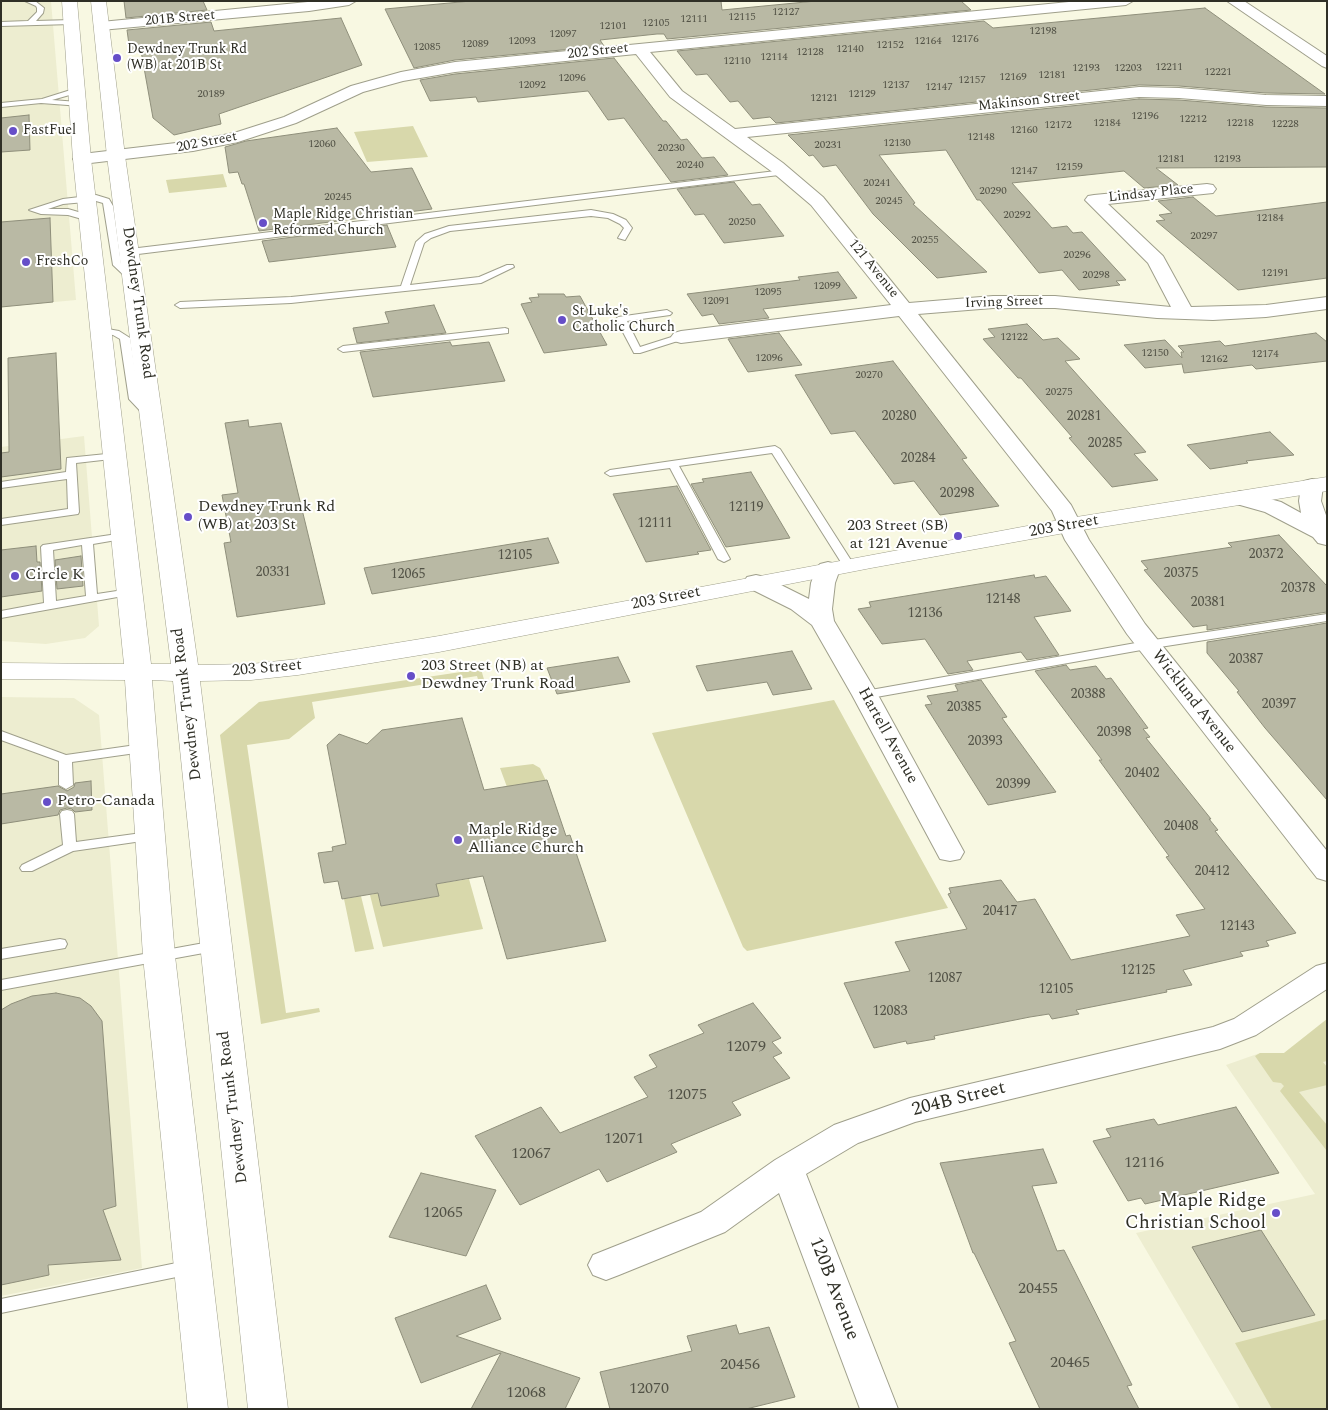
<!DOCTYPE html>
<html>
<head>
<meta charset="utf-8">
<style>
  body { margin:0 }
  #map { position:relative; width:1328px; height:1410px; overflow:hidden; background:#f8f8e2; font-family:Spectral,serif }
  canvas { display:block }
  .frame { position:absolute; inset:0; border:2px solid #2f2f26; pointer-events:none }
</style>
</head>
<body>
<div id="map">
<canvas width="1328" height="1410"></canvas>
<div class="frame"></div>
</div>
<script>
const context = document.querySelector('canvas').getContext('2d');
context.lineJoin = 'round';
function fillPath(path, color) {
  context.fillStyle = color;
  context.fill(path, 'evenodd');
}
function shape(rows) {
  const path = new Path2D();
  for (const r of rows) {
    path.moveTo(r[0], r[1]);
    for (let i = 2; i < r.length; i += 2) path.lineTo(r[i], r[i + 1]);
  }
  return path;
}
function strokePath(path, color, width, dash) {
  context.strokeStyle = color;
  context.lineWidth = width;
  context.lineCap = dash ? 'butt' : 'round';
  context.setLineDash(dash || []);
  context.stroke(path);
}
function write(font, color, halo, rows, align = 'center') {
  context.font = font + ' Spectral,serif';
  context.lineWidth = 4;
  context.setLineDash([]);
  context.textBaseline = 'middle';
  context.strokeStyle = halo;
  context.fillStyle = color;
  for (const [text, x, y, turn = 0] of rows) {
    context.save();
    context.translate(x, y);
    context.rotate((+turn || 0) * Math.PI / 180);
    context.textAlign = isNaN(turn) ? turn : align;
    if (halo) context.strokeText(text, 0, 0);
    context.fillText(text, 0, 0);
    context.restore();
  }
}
const built = shape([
  [1,1,51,1,76,300,1,307],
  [84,436,99,626,85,638,46,644,1,641,1,447],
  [1,697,74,698,99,715,142,1268,1,1296],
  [1327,1019,1327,1409,1240,1409,1136,1233,1315,1194,1226,1065,1260,1053,1284,1053]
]);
const green = shape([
  [413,126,428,157,367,162,354,132],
  [223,174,227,187,169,193,166,180],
  [481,669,485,683,479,683,477,676,312,702,315,718,289,739,247,745,286,1013,319,1008,320,1012,261,1024,220,735,259,702],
  [834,700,948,908,747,951,743,947,652,733],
  [533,764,540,768,546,781,507,787,500,768],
  [469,879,483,929,383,947,370,895,378,893,381,906,439,896,436,884],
  [361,896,374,949,355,952,344,899],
  [1327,1019,1327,1061,1323,1062,1327,1067,1327,1085,1299,1092,1327,1125,1327,1151,1280,1091,1284,1086,1281,1083,1273,1082,1255,1056,1260,1053,1284,1053],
  [1327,1319,1327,1409,1272,1409,1235,1343]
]);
const building = shape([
  [124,1,203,1,207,10,126,18,124,1],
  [471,1,721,1,722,10,816,1,961,1,971,10,667,39,664,34,657,34,600,40,604,46,455,60,414,68,385,9,471,1],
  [1205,8,1325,94,1266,93,1179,86,1139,85,776,123,770,117,753,119,738,101,730,102,707,74,696,75,677,51,984,21,993,28,1205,8],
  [341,18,362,65,219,114,221,124,174,135,153,118,141,51,130,52,127,30,211,22,214,31,341,18],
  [614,58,663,121,666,121,681,140,687,139,702,158,714,157,728,175,671,182,624,118,608,120,588,91,478,102,476,97,430,101,420,80,455,74,614,58],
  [1139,99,1179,100,1266,107,1327,108,1327,167,1156,168,1178,185,1144,188,1124,171,1012,183,1052,228,1067,226,1073,233,1082,232,1126,280,1116,281,1120,285,1079,290,1062,270,1039,273,980,200,977,200,946,150,879,155,915,203,913,204,987,272,937,278,873,214,836,165,823,167,813,155,809,156,788,135,1139,99],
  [29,115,30,150,1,152,1,118,29,115],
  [337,128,371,172,412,168,432,209,259,231,244,184,242,184,238,172,229,173,225,147,246,141,337,128],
  [734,182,752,205,760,204,784,236,724,243,704,214,695,215,677,189,734,182],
  [1193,197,1216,216,1327,202,1327,278,1238,290,1156,221,1165,220,1159,215,1172,213,1158,201,1193,197],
  [50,218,53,302,1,307,1,222,50,218],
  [387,225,396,247,269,262,262,241,387,225],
  [838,272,857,298,763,309,769,318,719,324,713,314,702,316,687,294,800,280,798,277,838,272],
  [538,294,564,294,566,297,580,296,607,345,544,353,521,304,532,302,529,298,539,297,538,294],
  [434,305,446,333,357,343,353,328,389,323,385,312,434,305],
  [1027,324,1043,340,1058,338,1080,359,1065,361,1146,452,1134,454,1158,480,1112,487,1069,438,1072,437,1021,378,1018,378,983,339,995,337,988,329,1027,324],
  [779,333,802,365,748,372,728,339,779,333],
  [1316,333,1327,342,1327,361,1256,369,1252,365,1184,373,1182,364,1145,368,1124,345,1165,340,1182,358,1181,352,1184,352,1178,346,1220,341,1225,346,1316,333],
  [450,342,452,346,489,342,505,381,373,397,360,352,450,342],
  [56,353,61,469,1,477,1,453,9,452,8,358,56,353],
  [893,361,967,458,962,459,999,506,940,515,914,481,894,484,855,431,831,434,795,375,893,361],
  [248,420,249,427,281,423,325,604,237,617,224,543,231,542,222,495,238,493,225,423,248,420],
  [1270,432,1294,455,1246,461,1248,463,1210,469,1187,445,1270,432],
  [751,472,790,538,726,547,691,484,704,482,702,479,751,472],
  [677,486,711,550,697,552,699,554,646,562,613,494,677,486],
  [1279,535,1327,586,1327,612,1207,630,1207,625,1193,627,1144,570,1148,569,1141,561,1232,547,1228,543,1279,535],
  [548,538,559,563,372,594,364,568,548,538],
  [36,546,37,562,40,562,42,591,1,597,1,550,36,546],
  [81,556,83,586,57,589,55,560,81,556],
  [1034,575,1035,578,1046,576,1071,611,1034,617,1059,655,1027,660,1021,652,967,661,973,670,948,674,925,639,882,644,858,609,871,607,869,602,1034,575],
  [1327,623,1327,800,1265,728,1237,692,1239,691,1207,653,1207,642,1327,623],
  [792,651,812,689,773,695,767,682,707,691,696,666,792,651],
  [618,657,630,682,557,694,547,668,618,657],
  [1066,665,1070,670,1096,666,1106,679,1111,678,1148,728,1143,729,1150,737,1146,738,1211,819,1209,819,1218,830,1215,831,1222,840,1296,933,1266,941,1269,946,1240,952,1243,956,1183,970,1192,985,1166,990,1167,992,1076,1010,1079,1014,1052,1019,1049,1014,1030,1017,934,1036,935,1039,907,1044,906,1041,874,1048,844,983,910,971,895,942,967,929,948,894,951,893,949,888,1001,880,1017,902,1035,899,1071,960,1190,936,1176,915,1205,909,1166,857,1169,856,1099,760,1102,760,1035,671,1066,665],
  [981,680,1007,717,1002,718,1056,792,988,805,925,705,932,704,927,696,958,691,955,685,981,680],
  [462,718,484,790,547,780,566,836,570,835,606,941,507,959,483,876,436,884,439,896,381,906,378,893,342,899,338,881,324,883,318,853,333,851,332,847,346,844,327,745,339,734,367,744,382,730,462,718],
  [91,781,92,810,75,812,72,809,67,808,60,810,58,815,1,824,1,794,58,786,67,791,74,787,75,783,91,781],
  [56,993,80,998,91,1006,102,1021,116,1206,103,1210,121,1260,48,1265,49,1275,1,1285,1,1010,11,1004,32,996,56,993],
  [753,1003,781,1038,772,1042,782,1053,773,1057,790,1078,732,1102,741,1115,671,1144,677,1152,607,1182,599,1169,520,1205,475,1136,541,1107,560,1133,648,1097,634,1077,657,1067,649,1055,704,1033,698,1025,753,1003],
  [1236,1107,1279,1173,1145,1204,1141,1198,1128,1201,1093,1141,1111,1137,1106,1129,1154,1119,1158,1125,1236,1107],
  [1043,1149,1057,1183,1032,1186,1057,1251,1064,1250,1132,1385,1127,1386,1139,1409,1040,1409,1009,1343,1016,1341,974,1253,973,1253,940,1163,1043,1149],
  [421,1173,496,1190,466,1256,389,1237,421,1173],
  [1261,1230,1315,1315,1242,1332,1192,1247,1261,1230],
  [486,1285,501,1319,456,1336,580,1378,565,1409,471,1409,501,1353,421,1383,395,1318,486,1285],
  [736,1325,739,1334,769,1327,795,1397,746,1409,610,1409,600,1372,692,1351,687,1336,736,1325]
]);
const service = shape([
  [25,1,35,1,44,8,43,13,36,21,72,20,76,22,72,24,1,26,1,22,28,21,37,12,37,8,36,6,25,1],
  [77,88,81,90,80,92,52,100,78,102,81,102,81,106,41,103,1,107,1,103,42,99,77,88],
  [784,170,788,172,787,174,130,255,126,252,130,249,784,170],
  [96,195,109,199,113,206,121,264,137,278,137,282,131,282,113,265,103,203,96,201,63,204,48,209,68,209,92,216,93,218,89,221,68,215,41,214,29,210,63,199,96,195],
  [591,210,613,214,626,220,632,228,625,240,618,238,624,228,620,224,608,218,591,216,450,231,431,238,424,243,410,285,479,277,507,265,513,265,514,267,481,283,291,303,180,308,175,305,180,302,291,297,401,286,416,242,425,234,449,226,591,210],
  [667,310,672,313,670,315,627,321,640,347,681,334,684,335,684,339,640,353,634,353,616,319,618,317,667,310],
  [102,328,119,331,130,338,139,398,154,413,154,417,146,417,129,399,120,339,113,335,99,333,99,329,102,328],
  [505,328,508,329,508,333,343,352,338,349,343,346,505,328],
  [775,446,780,449,854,565,852,567,844,567,772,453,679,466,730,559,724,562,718,559,670,468,610,476,605,473,610,470,775,446],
  [116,453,121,456,120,458,76,463,79,512,78,514,1,525,1,519,68,509,67,479,1,488,1,482,66,472,67,458,116,453],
  [124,533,128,534,130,536,128,538,93,544,97,594,130,589,136,592,134,594,1,618,1,611,44,603,41,547,43,545,124,533],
  [82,545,86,596,56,601,53,550,82,545],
  [1327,614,1327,621,1147,649,865,699,859,695,865,691,1147,641,1327,614],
  [1,731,66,755,143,744,149,748,143,752,72,762,73,785,66,789,59,785,59,761,1,740,1,731],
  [67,810,72,811,74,814,76,842,149,832,154,833,156,836,154,839,149,840,73,851,32,871,22,871,20,868,22,865,63,845,60,814,62,811,67,810],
  [60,939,65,940,67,944,65,948,1,959,1,949,60,939],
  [215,941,220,942,222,946,220,950,1,990,1,980,215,941],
  [191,1260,197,1262,200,1267,197,1272,191,1274,1,1313,1,1299,191,1260]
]);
const minor = shape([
  [318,1,356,1,349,5,309,11,101,30,96,29,94,26,96,23,101,22,318,1],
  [1079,1,1133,1,1126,5,650,52,682,91,735,129,1139,87,1179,88,1266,95,1327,96,1327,106,1266,105,1179,98,1139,97,747,137,783,163,823,197,909,303,993,296,1055,296,1171,307,1148,263,1085,200,1088,196,1094,195,1207,184,1213,185,1216,189,1213,193,1108,204,1163,256,1191,307,1266,305,1327,297,1327,309,1266,317,1213,320,1157,318,1055,308,993,308,918,314,1071,505,1089,540,1145,624,1327,851,1327,881,1317,878,1127,634,1065,540,1052,511,899,316,681,343,674,341,671,337,674,333,681,331,891,305,811,205,771,171,670,97,636,54,455,72,403,81,363,92,296,123,238,142,193,151,82,164,76,163,73,159,76,155,82,154,193,141,234,133,284,117,351,86,401,72,455,62,1079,1],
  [1227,1,1244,1,1327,56,1327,68,1322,66,1227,1],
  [1312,479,1320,481,1323,486,1321,501,1327,518,1326,545,1318,543,1313,537,1265,512,1233,503,1230,498,1233,493,1241,491,1281,502,1301,513,1299,501,1301,486,1304,481,1312,479],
  [828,562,836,564,840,569,835,583,832,609,834,621,878,695,964,852,960,859,950,861,940,859,852,695,812,625,791,609,747,587,744,582,747,577,756,575,765,577,809,599,811,583,816,569,820,564,828,562],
  [1327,963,1327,989,1256,1035,1220,1049,915,1122,858,1143,806,1174,898,1409,860,1409,779,1193,725,1232,619,1275,606,1280,593,1275,588,1265,593,1255,701,1212,775,1160,834,1125,910,1098,1213,1027,1234,1019,1316,966,1327,963]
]);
const secondary = shape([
  [62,1,77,1,91,159,151,664,171,664,107,156,91,1,106,1,125,156,198,665,251,664,298,659,439,636,1070,518,1327,477,1327,491,1070,532,871,568,439,652,298,675,251,680,200,681,288,1409,248,1409,173,681,152,680,175,956,228,1409,188,1409,143,956,125,680,1,679,1,663,124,664,73,159,62,1]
]);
const markers = [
  [117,58,5,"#664ec8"],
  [13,131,5,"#664ec8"],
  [263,223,5,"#664ec8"],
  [26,262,5,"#664ec8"],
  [562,320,5,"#664ec8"],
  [188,517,5,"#664ec8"],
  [958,536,5,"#664ec8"],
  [15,576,5,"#664ec8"],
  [411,676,5,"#664ec8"],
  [47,802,5,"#664ec8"],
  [458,840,5,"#664ec8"],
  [1276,1213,5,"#664ec8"]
];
const farNumbernames = [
  ["12127",786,13],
  ["12115",742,18],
  ["12111",694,20],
  ["12105",656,24],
  ["12101",613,27],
  ["12198",1043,32],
  ["12097",563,35],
  ["12176",965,40],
  ["12093",522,42],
  ["12164",928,42],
  ["12089",475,45],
  ["12152",890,46],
  ["12085",427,48],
  ["12140",850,50],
  ["12128",810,53],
  ["12114",774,58],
  ["12110",737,62],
  ["12211",1169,68],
  ["12193",1086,69],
  ["12203",1128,69],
  ["12221",1218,73],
  ["12181",1052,76],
  ["12169",1013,78],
  ["12096",572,79],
  ["12157",972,81],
  ["12092",532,86],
  ["12137",896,86],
  ["12147",939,88],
  ["20189",211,95],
  ["12129",862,95],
  ["12121",824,99],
  ["12196",1145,117],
  ["12212",1193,120],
  ["12184",1107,124],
  ["12218",1240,124],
  ["12228",1285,125],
  ["12172",1058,126],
  ["12160",1024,131],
  ["12148",981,138],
  ["12130",897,144],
  ["12060",322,145],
  ["20231",828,146],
  ["20230",671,149],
  ["12181",1171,160],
  ["12193",1227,160],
  ["20240",690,166],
  ["12159",1069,168],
  ["12147",1024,172],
  ["20241",877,184],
  ["20290",993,192],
  ["20245",338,198],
  ["20245",889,202],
  ["20292",1017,216],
  ["12184",1270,219],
  ["20250",742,223],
  ["20297",1204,237],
  ["20255",925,241],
  ["20296",1077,256],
  ["12191",1275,274],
  ["20298",1096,276],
  ["12099",827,287],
  ["12095",768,293],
  ["12091",716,302],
  ["12122",1014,338],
  ["12150",1155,354],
  ["12174",1265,355],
  ["12096",769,359],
  ["12162",1214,360],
  ["20270",869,376],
  ["20275",1059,393]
];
const farStreetnames = [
  ["201B Street",180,19,-5],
  ["202 Street",598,52,-6],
  ["Makinson Street",1029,102,-6],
  ["202 Street",207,143,-11],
  ["Lindsay Place",1151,194,-6],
  ["121 Avenue",873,269,51],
  ["Irving Street",1004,303,-2]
];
const farPoinames = [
  ["Dewdney Trunk Rd",127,50],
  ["(WB) at 201B St",127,66],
  ["FastFuel",23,131],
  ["Maple Ridge Christian",273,215],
  ["Reformed Church",273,231],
  ["FreshCo",36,262],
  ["St Luke's",572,312],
  ["Catholic Church",572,328]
];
const numberNames = [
  ["20280",899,417],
  ["20281",1084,417],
  ["20285",1105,444],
  ["20284",918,459],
  ["20298",957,494],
  ["12119",746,508],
  ["12111",655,524],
  ["20372",1266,555],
  ["12105",515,556],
  ["20331",273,573],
  ["20375",1181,574],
  ["12065",408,575],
  ["20378",1298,589],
  ["12148",1003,600],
  ["20381",1208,603],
  ["12136",925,614],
  ["20387",1246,660],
  ["20388",1088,695],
  ["20397",1279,705],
  ["20385",964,708],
  ["20398",1114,733],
  ["20393",985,742],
  ["20402",1142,774],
  ["20399",1013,785],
  ["20408",1181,827],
  ["20412",1212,872],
  ["20417",1000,912],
  ["12143",1237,927],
  ["12125",1138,971],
  ["12087",945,979],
  ["12105",1056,990],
  ["12083",890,1012]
];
const streetNames = [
  ["Dewdney Trunk Road",137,303,82],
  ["203 Street",1064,527,-10],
  ["203 Street",666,599,-11],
  ["203 Street",267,669,-5],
  ["Wicklund Avenue",1193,702,52],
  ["Dewdney Trunk Road",188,704,-97],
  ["Hartell Avenue",887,736,61],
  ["Dewdney Trunk Road",234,1107,-97]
];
const poiNames = [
  ["Dewdney Trunk Rd",198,508],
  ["(WB) at 203 St",198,526],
  ["203 Street (SB)",948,527,"right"],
  ["at 121 Avenue",948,545,"right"],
  ["Circle K",25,576],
  ["203 Street (NB) at",421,667],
  ["Dewdney Trunk Road",421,685],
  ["Petro-Canada",57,802],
  ["Maple Ridge",468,831],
  ["Alliance Church",468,849]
];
const nearNumbernames = [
  ["12079",746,1048],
  ["12075",687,1096],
  ["12071",624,1140],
  ["12067",531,1155],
  ["12116",1144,1164],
  ["12065",443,1214],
  ["20455",1038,1290],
  ["20465",1070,1364],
  ["20456",740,1366],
  ["12070",649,1390],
  ["12068",526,1394]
];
const nearStreetnames = [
  ["204B Street",959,1100,-14],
  ["120B Avenue",833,1289,69]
];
const nearPoinames = [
  ["Maple Ridge",1266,1202],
  ["Christian School",1266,1224]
];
fillPath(built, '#ededd0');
fillPath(green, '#d8d8ab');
fillPath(building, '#b9b9a4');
strokePath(building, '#8f8f7b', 1);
strokePath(service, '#9f9f8b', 2);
strokePath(minor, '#9f9f8b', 2);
strokePath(secondary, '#9f9f8b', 1);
fillPath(service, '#fff');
fillPath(minor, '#fff');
fillPath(secondary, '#fff');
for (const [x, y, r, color] of markers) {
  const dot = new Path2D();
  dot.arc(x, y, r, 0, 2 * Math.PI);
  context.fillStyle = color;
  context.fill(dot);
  strokePath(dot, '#fff', 2);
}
write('11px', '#525246', null, farNumbernames);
write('14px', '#2f2f26', '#fff', farStreetnames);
write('14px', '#2f2f26', '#fff', farPoinames, 'left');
write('14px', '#525246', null, numberNames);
write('16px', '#2f2f26', '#fff', streetNames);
write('16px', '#2f2f26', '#fff', poiNames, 'left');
write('16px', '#525246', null, nearNumbernames);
write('19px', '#2f2f26', '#fff', nearStreetnames);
write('19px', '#2f2f26', '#fff', nearPoinames, 'right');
</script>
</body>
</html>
